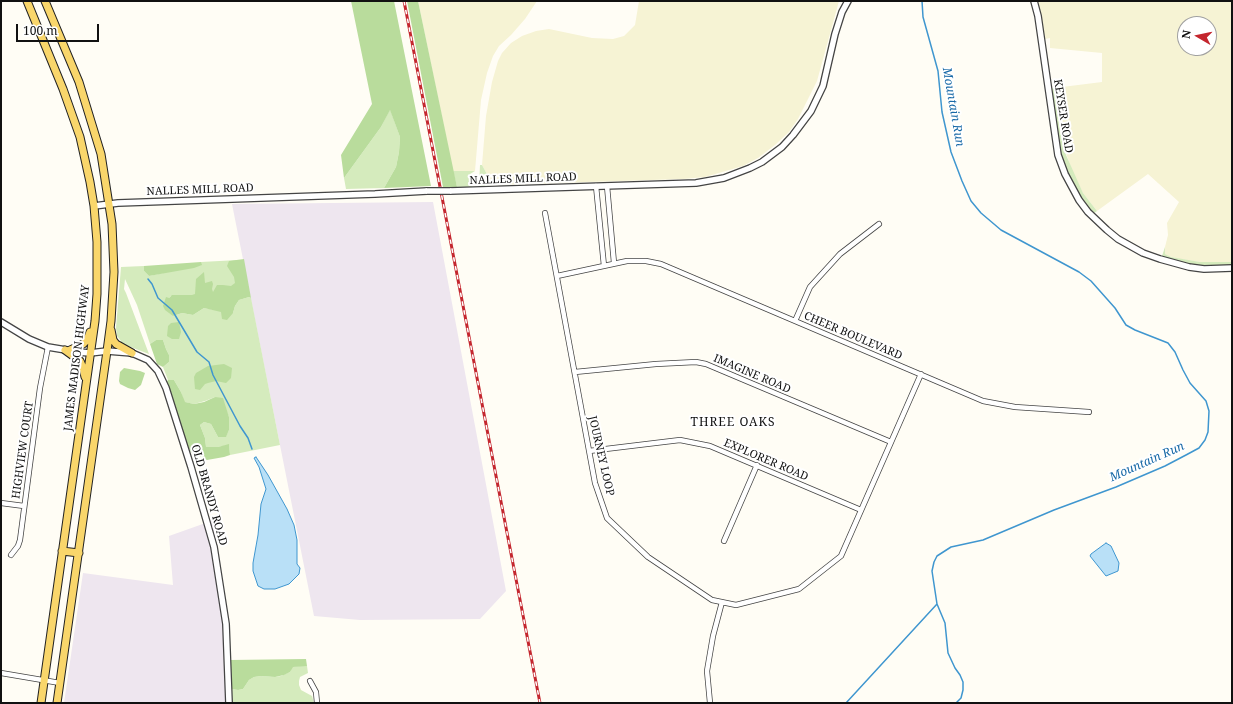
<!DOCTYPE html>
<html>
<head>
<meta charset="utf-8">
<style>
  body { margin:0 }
  #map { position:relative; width:1233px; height:704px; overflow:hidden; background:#fffdf5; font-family:"Noto Serif",serif }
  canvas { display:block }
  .frame { position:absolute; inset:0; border:2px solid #111; pointer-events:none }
  .north { position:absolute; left:1177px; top:16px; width:40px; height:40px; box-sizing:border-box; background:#fff; border:1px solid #a0a0a0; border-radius:50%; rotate:279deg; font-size:11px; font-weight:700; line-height:16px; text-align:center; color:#111 }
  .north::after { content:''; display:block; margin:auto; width:14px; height:18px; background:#c4262e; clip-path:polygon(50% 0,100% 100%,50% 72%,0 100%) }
  .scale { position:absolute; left:16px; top:24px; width:83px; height:18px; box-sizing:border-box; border:2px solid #111; border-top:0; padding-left:5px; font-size:12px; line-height:14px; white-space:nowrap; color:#111; -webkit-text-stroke:3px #fff; paint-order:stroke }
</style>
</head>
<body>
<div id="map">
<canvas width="1233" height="704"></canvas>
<div class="frame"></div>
<div class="north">N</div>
<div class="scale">100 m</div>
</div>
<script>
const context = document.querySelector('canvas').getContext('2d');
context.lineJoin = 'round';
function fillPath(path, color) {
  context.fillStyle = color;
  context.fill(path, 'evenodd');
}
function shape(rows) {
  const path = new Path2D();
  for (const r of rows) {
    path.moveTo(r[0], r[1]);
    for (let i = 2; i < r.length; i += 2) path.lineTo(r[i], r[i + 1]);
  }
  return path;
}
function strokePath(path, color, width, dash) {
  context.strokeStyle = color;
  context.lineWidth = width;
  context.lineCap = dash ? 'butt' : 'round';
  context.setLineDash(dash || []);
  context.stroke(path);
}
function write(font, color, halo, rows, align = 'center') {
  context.font = font + ' "Noto Serif",serif';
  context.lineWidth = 4;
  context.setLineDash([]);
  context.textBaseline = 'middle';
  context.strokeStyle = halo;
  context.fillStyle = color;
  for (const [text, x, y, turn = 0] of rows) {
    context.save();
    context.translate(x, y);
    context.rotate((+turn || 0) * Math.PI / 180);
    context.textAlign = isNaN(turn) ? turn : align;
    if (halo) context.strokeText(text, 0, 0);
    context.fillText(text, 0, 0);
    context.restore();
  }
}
const industrial = shape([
  [433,202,506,591,480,619,360,620,314,616,232,204],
  [214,520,233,703,64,703,83,573,173,585,169,536]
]);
const farmland = shape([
  [418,1,537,1,525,19,511,35,499,46,493,56,487,73,481,100,475,171,453,171],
  [639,1,839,1,817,81,798,119,789,132,775,145,758,158,743,166,705,177,683,179,493,185,482,165,486,116,492,82,498,61,502,53,511,43,522,36,536,31,549,29,592,38,613,39,624,36,635,25],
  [1037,1,1232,1,1232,262,1200,262,1180,259,1168,256,1165,254,1165,247,1168,235,1167,223,1179,202,1148,174,1097,211,1083,193,1072,171,1063,144,1054,88,1102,82,1102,53,1050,48,1050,38,1045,39],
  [1185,24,1209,24,1209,48,1185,48]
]);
const green = shape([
  [1054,88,1060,132,1066,155,1083,193,1097,211,1093,214,1073,186,1060,156,1051,89],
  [390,109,400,137,399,152,396,167,384,188,346,189,344,178,381,127],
  [480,165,482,165,493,185,482,186,479,185],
  [453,171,475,171,470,174,470,178,472,178,474,180,473,186,471,187,457,187],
  [1165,247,1165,254,1171,257,1200,262,1232,262,1232,265,1203,266,1175,262,1162,256],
  [238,260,231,263,237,278,235,286,215,294,171,296,168,299,173,316,182,313,193,315,204,308,233,313,235,306,239,300,249,297,251,298,280,445,230,455,229,445,218,447,206,447,205,438,200,425,204,422,211,424,218,437,226,436,229,430,229,417,226,410,215,397,205,401,194,404,184,402,181,392,174,380,168,380,163,367,169,362,169,355,166,349,163,340,156,340,150,344,137,305,125,279,124,289,126,293,149,354,120,343,121,341,117,336,116,328,121,267,144,266,144,271,149,276,201,265,201,262],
  [299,666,307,666,308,673,300,677,299,681,299,685,301,690,312,696,314,703,232,703,232,689,238,690,243,689,249,680,254,677,261,676,275,677,281,676,290,672,292,667]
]);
const forest = shape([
  [351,1,394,1,431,186,384,188,396,167,399,152,400,137,390,110,381,127,344,178,341,155,372,104],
  [407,1,418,1,457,187,443,187],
  [244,259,251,298,249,297,239,300,235,306,233,313,227,320,222,319,221,312,204,308,193,315,182,313,173,316,165,310,163,306,166,297,169,298,172,295,192,295,195,294,196,279,204,272,205,283,212,281,213,284,212,289,213,292,217,285,223,285,231,286,235,283,234,277,227,266,229,261],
  [201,262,202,265,194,268,149,276,144,271,144,266],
  [179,322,181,332,179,339,172,339,167,336,168,326,171,323],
  [156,340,163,340,166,349,169,355,169,362,163,367,157,364,150,344],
  [224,364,232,368,231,378,226,383,216,381,208,383,205,384,200,390,195,389,194,377,196,373,208,366],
  [124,368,140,371,145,373,141,385,135,390,128,388,120,384,119,381,120,372],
  [168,380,174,380,181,392,185,402,194,404,204,402,215,397,223,398,229,417,229,430,226,437,218,437,211,424,204,422,200,425,205,438,206,447,218,447,229,444,230,455,224,457,207,460,191,452,187,445,165,384],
  [306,659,307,666,293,667,290,672,284,675,275,677,261,676,254,677,249,680,243,689,238,690,232,689,230,660]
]);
const water = shape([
  [256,457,268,475,287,509,294,525,297,540,297,564,300,568,299,574,289,584,275,589,264,589,258,586,253,571,253,563,258,535,261,504,266,489,259,467,254,458,256,457],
  [1106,543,1111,546,1119,563,1118,571,1106,576,1090,556,1091,554,1106,543]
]);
const stream = shape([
  [922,1,923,17,938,71,942,112,951,152,962,181,971,201,981,213,1001,230,1079,272,1091,281,1115,308,1126,325,1135,330,1168,343,1175,352,1183,370,1190,383,1206,401,1209,411,1208,432,1205,440,1199,448,1186,455,1165,466,1116,487,1054,510,983,540,951,547,937,556,934,562,932,571,937,604,945,623,948,653,955,668,960,675,963,682,963,690,961,698,956,703],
  [148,279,152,284,158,298,172,310,197,352,209,362,213,375,240,426,248,438,252,449],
  [846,703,937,604]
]);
const minor = shape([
  [596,186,604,266],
  [607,186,614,263],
  [545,213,595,483,607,518,648,557,712,600,736,605,799,589,841,556,921,374],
  [557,276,627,261,646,261,661,264,983,401,1015,407,1089,412],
  [795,321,810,287,840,254,879,224],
  [575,372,656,364,696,362,706,364,891,442],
  [589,451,680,440,710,446,861,510],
  [1,503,24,506],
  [724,541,757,465],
  [11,555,18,546,20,540,40,388,48,347],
  [1,673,60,683],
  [310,681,316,692,317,703],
  [710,703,707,671,713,636,722,602]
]);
const tertiary = shape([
  [1034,1,1038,16,1058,155,1065,174,1079,200,1088,212,1107,230,1118,239,1143,253,1160,259,1189,267,1204,269,1232,268],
  [450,191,696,183,724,178,750,168,762,162,782,147,793,135,811,111,823,86,835,34,842,12,848,1],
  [94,206,118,203,375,194,427,191],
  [1,322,29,339,48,347,78,352,90,353,107,351,132,353,148,360,158,371,166,388,191,467,214,547,226,624,229,703]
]);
const primary = shape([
  [27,1,63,89,80,137,90,182,94,206,97,242,97,294,95,321,41,703],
  [45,1,79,82,101,154,112,224,114,272,111,321,107,351,57,703],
  [111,330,113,340,116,344,132,353],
  [65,350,80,361,83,368,85,377],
  [68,351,83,344,87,340,90,332],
  [62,551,79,553]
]);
const rail = shape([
  [404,1,540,703]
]);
const tertiaryBridge = shape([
  [427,191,450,191]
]);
const streetNames = [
  ["KEYSER ROAD",1063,116,81],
  ["NALLES MILL ROAD",523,179,-2],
  ["NALLES MILL ROAD",200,190,-2],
  ["CHEER BOULEVARD",853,336,23],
  ["JAMES MADISON HIGHWAY",77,358,-83],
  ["IMAGINE ROAD",752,374,23],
  ["HIGHVIEW COURT",23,450,-82],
  ["JOURNEY LOOP",601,456,77],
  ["EXPLORER ROAD",766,460,23],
  ["OLD BRANDY ROAD",209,495,74]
];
const waterNames = [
  ["Mountain Run",953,107,80],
  ["Mountain Run",1147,462,-24]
];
const neighbourhoodNames = [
  ["THREE OAKS",733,423]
];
fillPath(industrial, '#eee6ef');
fillPath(farmland, '#f6f3d4');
fillPath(green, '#d5ebbd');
fillPath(forest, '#b9dc9c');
fillPath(water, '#b9e0f7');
strokePath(water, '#3f96cf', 1);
strokePath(stream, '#3f96cf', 1.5);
strokePath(minor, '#444', 6);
strokePath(tertiary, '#444', 8);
strokePath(primary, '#222', 9);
strokePath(minor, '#fff', 4.5);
strokePath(tertiary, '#fff', 5.5);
strokePath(primary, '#f9d66b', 7);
strokePath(rail, '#c4262e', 3);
strokePath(rail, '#fff', 1.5, [4.5]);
strokePath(tertiaryBridge, '#444', 8, []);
strokePath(tertiaryBridge, '#fff', 5.5);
write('11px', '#111', '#fff', streetNames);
write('italic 12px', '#1768a6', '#fff', waterNames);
context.letterSpacing = '1px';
write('12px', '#111', '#fff', neighbourhoodNames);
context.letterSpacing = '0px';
</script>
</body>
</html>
